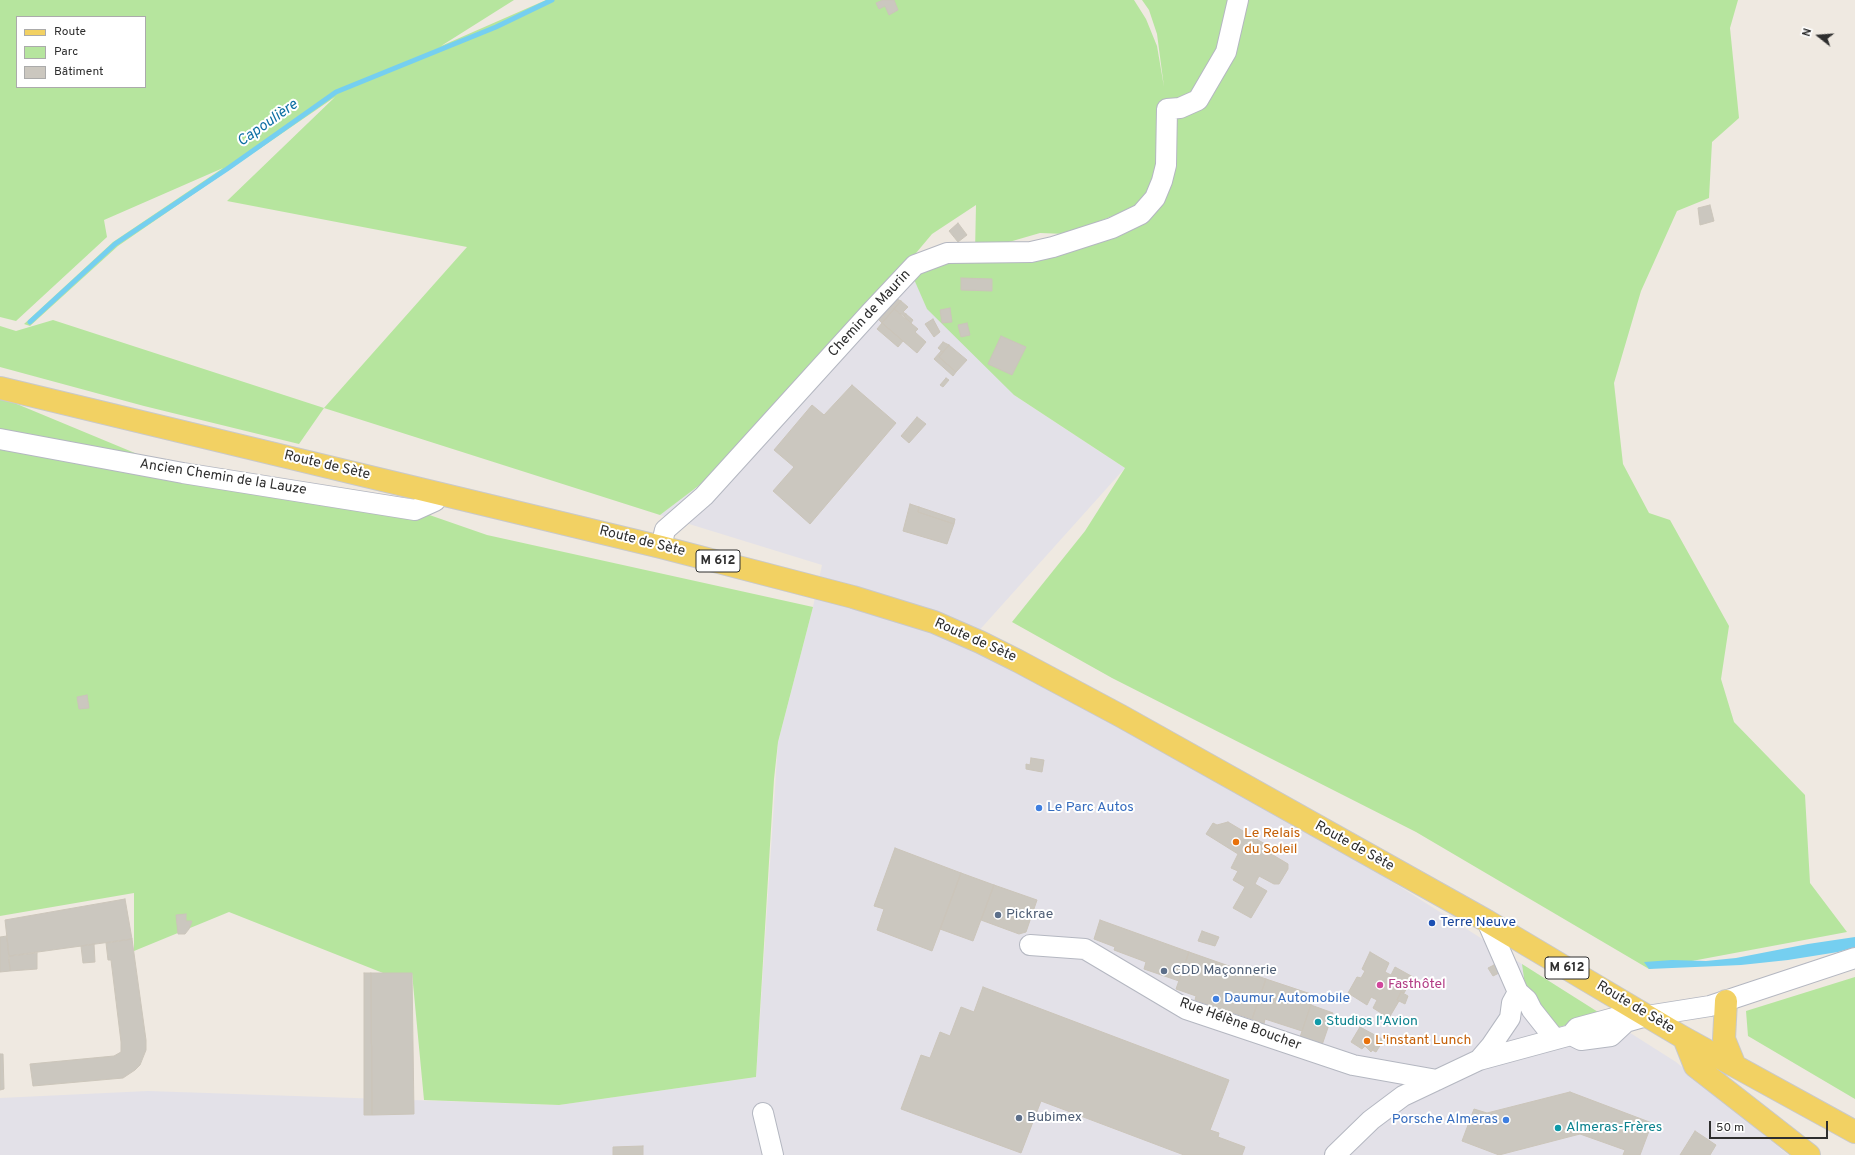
<!DOCTYPE html>
<html>
<head>
<meta charset="utf-8">
<style>
  body { margin:0 }
  #map { position:relative; width:1855px; height:1155px; overflow:hidden; background:#efe9e1; font-family:Overpass,sans-serif }
  canvas { display:block }
  .legend { position:absolute; left:16px; top:16px; width:130px; height:72px; box-sizing:border-box; background:#fff; border:1px solid #ababab; margin:0; padding:5px 7px; list-style:none; font-size:12px; color:#2e2e2e }
  .legend li { display:flex; align-items:center; gap:8px; height:20px }
  .legend b { width:20px; border:1px solid #ababab }
  .north { position:absolute; left:1799px; top:16px; width:40px; height:40px; -webkit-text-stroke:3px #fff; paint-order:stroke; rotate:287deg; font-size:11px; font-weight:700; line-height:16px; text-align:center; color:#2e2e2e }
  .north::after { content:''; display:block; margin:auto; width:14px; height:18px; background:#2e2e2e; clip-path:polygon(50% 0,100% 100%,50% 72%,0 100%) }
  .scale { position:absolute; left:1709px; top:1121px; width:119px; height:18px; box-sizing:border-box; border:2px solid #2e2e2e; border-top:0; padding-left:5px; font-size:12px; line-height:14px; white-space:nowrap; color:#2e2e2e; -webkit-text-stroke:3px #fff; paint-order:stroke }
</style>
</head>
<body>
<div id="map">
<canvas width="1855" height="1155"></canvas>
<ul class="legend">
<li><b style="height:5px;background:#f2d163"></b>Route</li>
<li><b style="height:11px;background:#b6e59e"></b>Parc</li>
<li><b style="height:11px;background:#cbc7bf"></b>Bâtiment</li>
</ul>
<div class="north">N</div>
<div class="scale">50 m</div>
</div>
<script>
const context = document.querySelector('canvas').getContext('2d');
context.lineJoin = 'round';
function fillPath(path, color) {
  context.fillStyle = color;
  context.fill(path, 'evenodd');
}
function shape(rows) {
  const path = new Path2D();
  for (const r of rows) {
    path.moveTo(r[0], r[1]);
    for (let i = 2; i < r.length; i += 2) path.lineTo(r[i], r[i + 1]);
  }
  return path;
}
function strokePath(path, color, width, dash) {
  context.strokeStyle = color;
  context.lineWidth = width;
  context.lineCap = dash ? 'butt' : 'round';
  context.setLineDash(dash || []);
  context.stroke(path);
}
function write(font, color, halo, rows, align = 'center') {
  context.font = font + ' Overpass,sans-serif';
  context.lineWidth = 4;
  context.setLineDash([]);
  context.textBaseline = 'middle';
  context.strokeStyle = halo;
  context.fillStyle = color;
  for (const [text, x, y, turn = 0] of rows) {
    context.save();
    context.translate(x, y);
    context.rotate((+turn || 0) * Math.PI / 180);
    context.textAlign = isNaN(turn) ? turn : align;
    if (halo) context.strokeText(text, 0, 0);
    context.fillText(text, 0, 0);
    context.restore();
  }
}
const industrial = shape([
  [913,277,1014,395,1125,468,967,644,1169,740,1676,1062,1788,1155,0,1155,0,1098,148,1091,559,1105,756,1077,778,742,813,607,822,565,660,515,726,465]
]);
const green = shape([
  [0,0,514,0,441,46,546,0,1134,0,1146,19,1157,46,1164,87,1157,34,1149,10,1142,0,1738,0,1730,28,1739,118,1712,142,1709,198,1677,211,1641,291,1614,383,1623,464,1649,513,1670,520,1729,626,1721,679,1734,722,1805,795,1810,883,1847,932,1649,969,1416,832,1112,678,1012,622,1085,531,1125,468,1014,395,927,309,913,277,975,252,976,205,932,234,864,315,726,465,660,515,324,408,299,444,144,406,0,367,0,326,16,331,53,320,324,408,467,247,227,201,335,97,118,246,30,326,24,324,113,242,223,168,104,220,107,237,16,321,0,317],
  [17,17,145,17,145,87,17,87],
  [1123,212,1071,241,978,251,1040,233,1066,234],
  [0,397,183,473,415,510,487,535,813,607,778,742,774,779,756,1077,559,1105,424,1100,412,973,383,973,229,912,134,951,134,893,0,916],
  [1522,964,1598,1012,1593,1018,1559,1027,1549,1022,1535,1005,1525,985],
  [1855,977,1855,1099,1748,1036,1746,1011]
]);
const water = shape([
  [1855,937,1855,947,1838,952,1788,960,1741,965,1649,969,1644,962,1672,960,1706,961,1736,958,1808,944]
]);
const stream = shape([
  [30,322,115,244,227,169,336,92,496,27,552,0]
]);
const building = shape([
  [883,0,894,0,898,10,889,15,885,6,879,9,876,3,883,0],
  [1710,205,1714,221,1700,225,1698,208,1710,205],
  [958,223,967,235,958,242,949,231,958,223],
  [961,278,992,279,992,291,961,290,961,278],
  [897,299,901,301,882,323,879,320,897,299],
  [901,301,908,307,903,312,906,314,904,316,894,309,901,301],
  [950,308,952,322,942,323,940,310,950,308],
  [894,309,918,329,915,332,926,342,917,353,882,323,894,309],
  [906,314,913,320,911,323,904,316,906,314],
  [933,319,940,332,934,337,925,324,933,319],
  [882,323,903,341,898,347,877,329,882,323],
  [967,323,970,335,961,337,958,325,967,323],
  [1001,336,1026,347,1012,375,988,364,1001,336],
  [943,342,949,345,943,352,938,348,943,342],
  [949,345,967,360,956,372,939,357,949,345],
  [941,351,943,352,939,357,956,372,953,376,934,359,941,351],
  [946,378,949,380,943,387,940,385,946,378],
  [852,385,896,423,810,524,773,491,794,467,774,450,812,405,824,415,852,385],
  [917,417,926,424,909,443,901,436,917,417],
  [910,504,919,507,918,512,954,524,947,544,903,531,910,504],
  [919,507,955,519,954,524,918,512,919,507],
  [87,695,89,708,79,709,77,697,87,695],
  [1031,758,1044,760,1042,772,1026,769,1026,764,1030,765,1031,758],
  [1228,822,1275,850,1273,855,1288,864,1288,869,1279,884,1274,884,1259,876,1255,884,1267,891,1251,918,1233,908,1245,887,1233,880,1238,871,1231,868,1238,854,1206,834,1213,823,1217,825,1228,822],
  [895,848,961,873,932,951,877,930,884,909,874,906,895,848],
  [961,873,994,885,973,941,940,929,961,873],
  [994,885,1037,900,1026,932,1019,934,981,920,994,885],
  [125,899,132,939,9,956,5,920,125,899],
  [186,914,186,921,192,921,189,929,185,934,178,934,176,915,186,914],
  [1100,920,1189,952,1179,981,1144,969,1146,962,1114,950,1115,947,1094,939,1100,920],
  [1202,931,1219,937,1215,946,1198,941,1202,931],
  [7,936,10,971,0,972,0,937,7,936],
  [132,939,146,1040,146,1050,140,1065,135,1070,123,1078,33,1086,30,1064,114,1056,121,1052,121,1042,111,960,108,960,106,943,132,939],
  [94,944,95,962,83,963,81,946,94,944],
  [1189,952,1266,979,1252,1019,1195,1000,1196,996,1176,989,1189,952],
  [1370,952,1389,963,1385,972,1391,975,1395,967,1413,977,1404,993,1401,992,1397,1000,1399,1001,1389,1018,1373,1008,1377,1000,1371,997,1367,1005,1348,993,1357,977,1361,978,1365,971,1362,969,1370,952],
  [37,953,37,969,10,971,9,956,37,953],
  [1494,965,1499,973,1493,976,1488,968,1494,965],
  [364,973,371,973,372,1115,364,1115,364,973],
  [371,973,412,973,414,1114,372,1115,371,973],
  [1266,979,1314,995,1302,1031,1265,1019,1264,1024,1252,1019,1266,979],
  [983,987,1229,1080,1210,1130,1219,1133,1218,1137,1245,1147,1242,1155,1184,1155,1041,1101,1021,1153,901,1109,921,1055,930,1058,940,1032,950,1036,961,1007,974,1012,983,987],
  [1401,992,1408,996,1405,1004,1397,1000,1401,992],
  [1311,1005,1333,1013,1322,1045,1300,1037,1311,1005],
  [1360,1027,1384,1040,1381,1044,1377,1042,1371,1052,1365,1046,1362,1049,1351,1042,1360,1027],
  [1377,1042,1381,1044,1376,1052,1372,1050,1377,1042],
  [0,1054,3,1054,4,1089,0,1090,0,1054],
  [1570,1092,1652,1123,1640,1155,1623,1155,1625,1150,1580,1134,1499,1155,1462,1141,1474,1109,1487,1113,1570,1092],
  [1695,1131,1716,1145,1710,1155,1680,1155,1695,1131],
  [643,1146,643,1155,613,1155,613,1147,643,1146]
]);
const minor = shape([
  [0,439,183,473,415,510,435,501,439,493],
  [661,547,665,530,704,496,871,312,915,265,947,253,1031,252,1053,247,1112,228,1141,214,1155,198,1162,181,1166,165,1167,109,1180,108,1198,100,1226,52,1238,0],
  [1030,945,1085,949,1186,1009,1353,1065,1437,1080],
  [1518,992,1527,1000,1532,1010,1555,1039],
  [1571,1035,1581,1040,1611,1036,1626,1022,1647,1016,1710,1006,1855,958],
  [1479,1060,1491,1046,1510,1018,1512,1003,1518,992,1487,921],
  [763,1113,773,1155],
  [1335,1155,1371,1120,1403,1096,1479,1060,1571,1035,1577,1028,1614,1018,1626,1022]
]);
const major = shape([
  [0,388,661,547,853,597,934,622,980,642,1018,661,1121,716,1487,921,1684,1038,1855,1132],
  [1726,1001,1724,1039,1735,1066],
  [1684,1038,1695,1066,1809,1155]
]);
const markers = [
  [1039,808,4,"#3f7fe0"],
  [1236,842,4,"#e8710a"],
  [998,915,4,"#5c6f8a"],
  [1432,923,4,"#1a4fb4"],
  [1164,971,4,"#5c6f8a"],
  [1380,985,4,"#d1479c"],
  [1216,999,4,"#3f7fe0"],
  [1318,1022,4,"#0f9aa8"],
  [1367,1041,4,"#e8710a"],
  [1019,1118,4,"#5c6f8a"],
  [1506,1120,4,"#3f7fe0"],
  [1558,1128,4,"#0f9aa8"]
];
const shields = [
  [718,561,44],
  [1567,968,44]
];
const shieldNames = [
  ["M 612",718,561],
  ["M 612",1567,968]
];
const streetNames = [
  ["Chemin de Maurin",870,314,-47],
  ["Route de Sète",327,466,13],
  ["Ancien Chemin de la Lauze",223,478,9],
  ["Route de Sète",642,542,14],
  ["Route de Sète",975,641,24],
  ["Route de Sète",1354,847,29],
  ["Route de Sète",1635,1008,31],
  ["Rue Hélène Boucher",1240,1025,20]
];
const shopNames = [
  ["Le Parc Autos",1047,808],
  ["Daumur Automobile",1224,999],
  ["Porsche Almeras",1498,1120,"right"]
];
const foodNames = [
  ["Le Relais",1244,834],
  ["du Soleil",1244,850],
  ["L'instant Lunch",1375,1041]
];
const serviceNames = [
  ["Pickrae",1006,915],
  ["CDD Maçonnerie",1172,971],
  ["Bubimex",1027,1118]
];
const transitNames = [
  ["Terre Neuve",1440,923]
];
const hotelNames = [
  ["Fasthôtel",1388,985]
];
const cultureNames = [
  ["Studios l'Avion",1326,1022],
  ["Almeras-Frères",1566,1128]
];
const waterNames = [
  ["Capoulière",268,124,-35]
];
fillPath(industrial, '#e3e1e8');
fillPath(green, '#b6e59e');
fillPath(water, '#75cff0');
strokePath(stream, '#75cff0', 5);
fillPath(building, '#cbc7bf');
strokePath(building, '#cbc5ba', 1);
strokePath(minor, '#b4b7c1', 22);
strokePath(major, '#c9c9c9', 24);
strokePath(minor, '#fff', 20);
strokePath(major, '#f2d163', 22);
for (const [x, y, r, color] of markers) {
  const dot = new Path2D();
  dot.arc(x, y, r, 0, 2 * Math.PI);
  context.fillStyle = color;
  context.fill(dot);
  strokePath(dot, '#fff', 1.5);
}
for (const [x, y, w] of shields) {
  const box = new Path2D();
  box.roundRect(x - w / 2, y - 11, w, 22, 3);
  context.fillStyle = '#fff';
  context.fill(box);
  strokePath(box, '#2e2e2e', 1);
}
write('bold 13px', '#2e2e2e', null, shieldNames);
write('14px', '#2e2e2e', '#fff', streetNames);
write('14px', '#366cbe', '#fff', shopNames, 'left');
write('14px', '#c56008', '#fff', foodNames, 'left');
write('14px', '#4e5e75', '#fff', serviceNames, 'left');
write('14px', '#164399', '#fff', transitNames, 'left');
write('14px', '#b23c85', '#fff', hotelNames, 'left');
write('14px', '#0d838f', '#fff', cultureNames, 'left');
write('italic 15px', '#0d6fa3', '#fff', waterNames);
</script>
</body>
</html>
